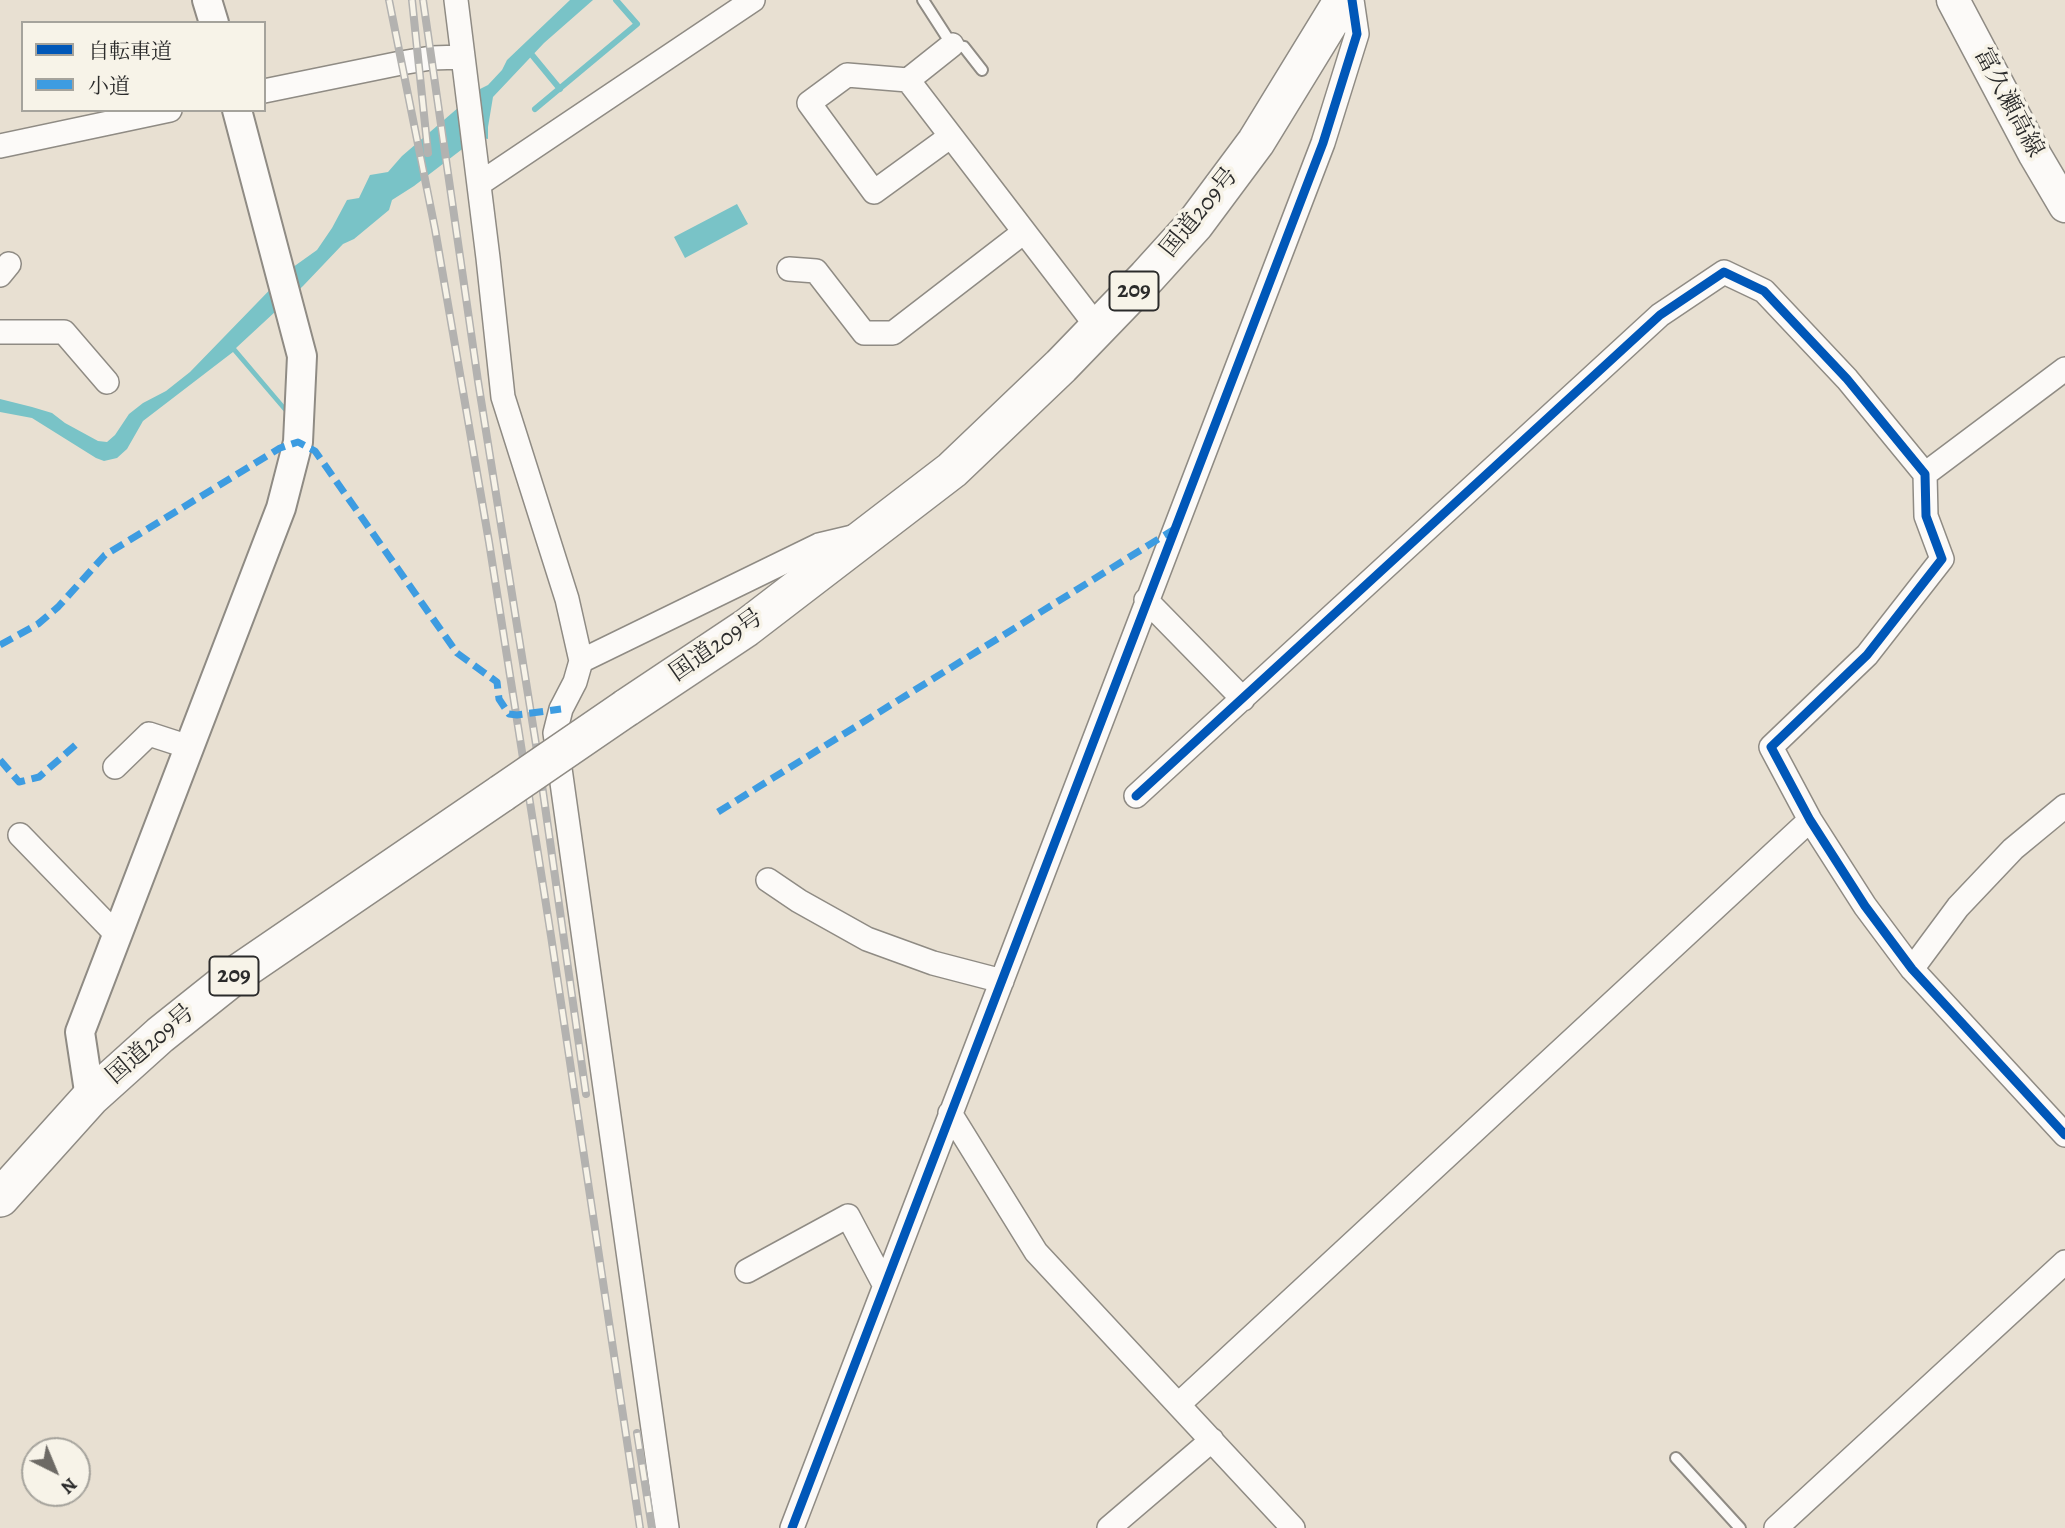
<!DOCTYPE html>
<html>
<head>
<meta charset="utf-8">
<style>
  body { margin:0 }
  #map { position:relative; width:2065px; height:1528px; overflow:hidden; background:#e8e0d2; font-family:Alegreya,"Noto Serif JP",serif }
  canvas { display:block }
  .legend { position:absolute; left:21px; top:21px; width:245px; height:91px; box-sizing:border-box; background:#f7f3e8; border:2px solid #a5a39c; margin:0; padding:9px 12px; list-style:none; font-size:21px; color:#2b2b2b }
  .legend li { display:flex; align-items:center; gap:14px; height:35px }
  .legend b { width:35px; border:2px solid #a5a39c }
  .north { position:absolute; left:21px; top:1437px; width:70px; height:70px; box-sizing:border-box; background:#f7f3e8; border:2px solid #a5a39c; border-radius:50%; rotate:137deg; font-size:19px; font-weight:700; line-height:28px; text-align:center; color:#2b2b2b }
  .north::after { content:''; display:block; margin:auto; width:24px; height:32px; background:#6d6a65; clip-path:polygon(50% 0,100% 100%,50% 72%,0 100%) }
</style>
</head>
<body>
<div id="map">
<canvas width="2065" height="1528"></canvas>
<ul class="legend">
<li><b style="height:9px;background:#0057b8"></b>自転車道</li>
<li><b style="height:9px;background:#3d9ce1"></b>小道</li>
</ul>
<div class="north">N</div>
</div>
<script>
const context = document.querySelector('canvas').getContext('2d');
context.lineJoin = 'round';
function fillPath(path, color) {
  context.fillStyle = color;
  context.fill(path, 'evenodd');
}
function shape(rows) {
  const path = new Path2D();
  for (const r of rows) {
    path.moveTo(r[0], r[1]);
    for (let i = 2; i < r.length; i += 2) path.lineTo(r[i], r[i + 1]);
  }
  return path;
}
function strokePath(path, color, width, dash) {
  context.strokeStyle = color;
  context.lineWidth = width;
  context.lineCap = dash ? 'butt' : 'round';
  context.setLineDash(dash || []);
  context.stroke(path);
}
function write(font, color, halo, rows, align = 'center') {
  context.font = font + ' Alegreya,"Noto Serif JP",serif';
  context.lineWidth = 7;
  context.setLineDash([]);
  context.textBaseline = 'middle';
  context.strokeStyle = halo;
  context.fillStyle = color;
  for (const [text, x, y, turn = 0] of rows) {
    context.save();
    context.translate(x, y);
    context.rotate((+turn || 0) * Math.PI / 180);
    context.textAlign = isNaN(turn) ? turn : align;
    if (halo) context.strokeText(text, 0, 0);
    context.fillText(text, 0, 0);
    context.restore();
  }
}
const water = shape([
  [570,0,593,0,544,43,493,97,488,127,488,139,478,137,414,186,392,200,389,210,354,239,343,244,303,286,236,348,286,407,286,414,233,352,143,421,127,449,117,458,104,461,96,458,32,418,0,412,0,399,32,407,52,413,65,423,98,441,107,442,115,435,129,414,143,403,166,391,190,372,289,270,317,250,332,228,347,200,359,198,370,175,388,172,402,156,480,89,488,85,502,70,507,60],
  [737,204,748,224,685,258,674,237]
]);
const stream = shape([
  [532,55,560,89],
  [535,109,637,24,616,0]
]);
const service = shape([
  [923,0,952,45,964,47,982,70],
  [1676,1458,1740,1528]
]);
const minor = shape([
  [456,0,488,258,503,397,567,599,581,661,575,682,561,709,555,733,667,1528],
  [952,45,908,80,1098,328],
  [908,80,847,75,809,103,874,192,951,136],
  [264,91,401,63,431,58,463,57],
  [0,146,170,110],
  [479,184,753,0],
  [789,269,816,271,864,333,893,333,1024,232],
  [0,275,9,264],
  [0,332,64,332,107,382],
  [1925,474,2065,369],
  [1146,600,1243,699],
  [581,661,819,545,857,536],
  [115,767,149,734,189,747],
  [1136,796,1660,315,1724,272,1764,291,1847,379,1925,474,1926,516,1942,559,1867,655,1771,747,1810,820,1865,906,1912,969,2065,1135],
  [20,835,118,936],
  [768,880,799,901,867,939,933,963,1002,981],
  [1912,969,1958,907,2013,849,2065,806],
  [950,1113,1036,1252,1293,1528],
  [747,1271,848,1216,884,1284],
  [1179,1404,1810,820],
  [792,1528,1323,143,1357,34,1352,0],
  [1109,1528,1212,1440],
  [1776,1528,2065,1262]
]);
const tertiary = shape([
  [207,0,214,23],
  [90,1098,80,1032,281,508,298,442,302,356,237,110]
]);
const secondary = shape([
  [1953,0,2035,155,2065,206]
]);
const trunk = shape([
  [626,708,746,628,952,470,1061,366,1147,277,1195,224,1256,142,1343,0],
  [0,1198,90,1098,160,1035,234,976,502,793]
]);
const rail = shape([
  [389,0,435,229,489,542,551,936,640,1528],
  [412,0,428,153],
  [423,0,478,381,538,757,586,1094],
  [637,1433,652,1528]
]);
const trunkBridge = shape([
  [502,793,626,708]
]);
const quiet = shape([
  [0,645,38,624,58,607,105,555,280,448,298,442,315,451,457,653,497,682,499,699,509,714,517,715,561,709],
  [0,760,19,782,39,777,79,742],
  [718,812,1173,530]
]);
const cycleway = shape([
  [1136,796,1660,315,1724,272,1764,291,1847,379,1925,474,1926,516,1942,559,1867,655,1771,747,1810,820,1865,906,1912,969,2065,1135],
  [792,1528,1323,143,1357,34,1352,0]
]);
const shields = [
  [1134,291,49],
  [234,976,49]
];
const shieldNames = [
  ["209",1134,291],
  ["209",234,976]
];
const streetNames = [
  ["富久瀬高線",2008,103,62],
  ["国道209号",1200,213,-51],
  ["国道209号",717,646,-35],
  ["国道209号",151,1045,-41]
];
fillPath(water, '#79c3c7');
strokePath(stream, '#79c3c7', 6);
strokePath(service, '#8f8b84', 14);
strokePath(minor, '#8f8b84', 26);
strokePath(tertiary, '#8f8b84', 32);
strokePath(secondary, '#8f8b84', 35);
strokePath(trunk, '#8f8b84', 40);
strokePath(service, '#fcfaf8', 10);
strokePath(minor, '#fcfaf8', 23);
strokePath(tertiary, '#fcfaf8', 28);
strokePath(secondary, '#fcfaf8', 32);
strokePath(trunk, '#fcfaf8', 37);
strokePath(rail, '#b3b2b0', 8);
strokePath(rail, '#f7f3e8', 5, [16]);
strokePath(trunkBridge, '#8f8b84', 40, []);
strokePath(trunkBridge, '#fcfaf8', 37);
strokePath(quiet, '#3d9ce1', 7, [14, 7]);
strokePath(cycleway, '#0057b8', 9);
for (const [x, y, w] of shields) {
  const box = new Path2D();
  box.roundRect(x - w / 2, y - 19.5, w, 39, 5);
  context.fillStyle = '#f7f3e8';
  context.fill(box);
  strokePath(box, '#2b2b2b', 2);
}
write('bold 23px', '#2b2b2b', null, shieldNames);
write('24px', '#2b2b2b', '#f7f3e8', streetNames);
</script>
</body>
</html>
